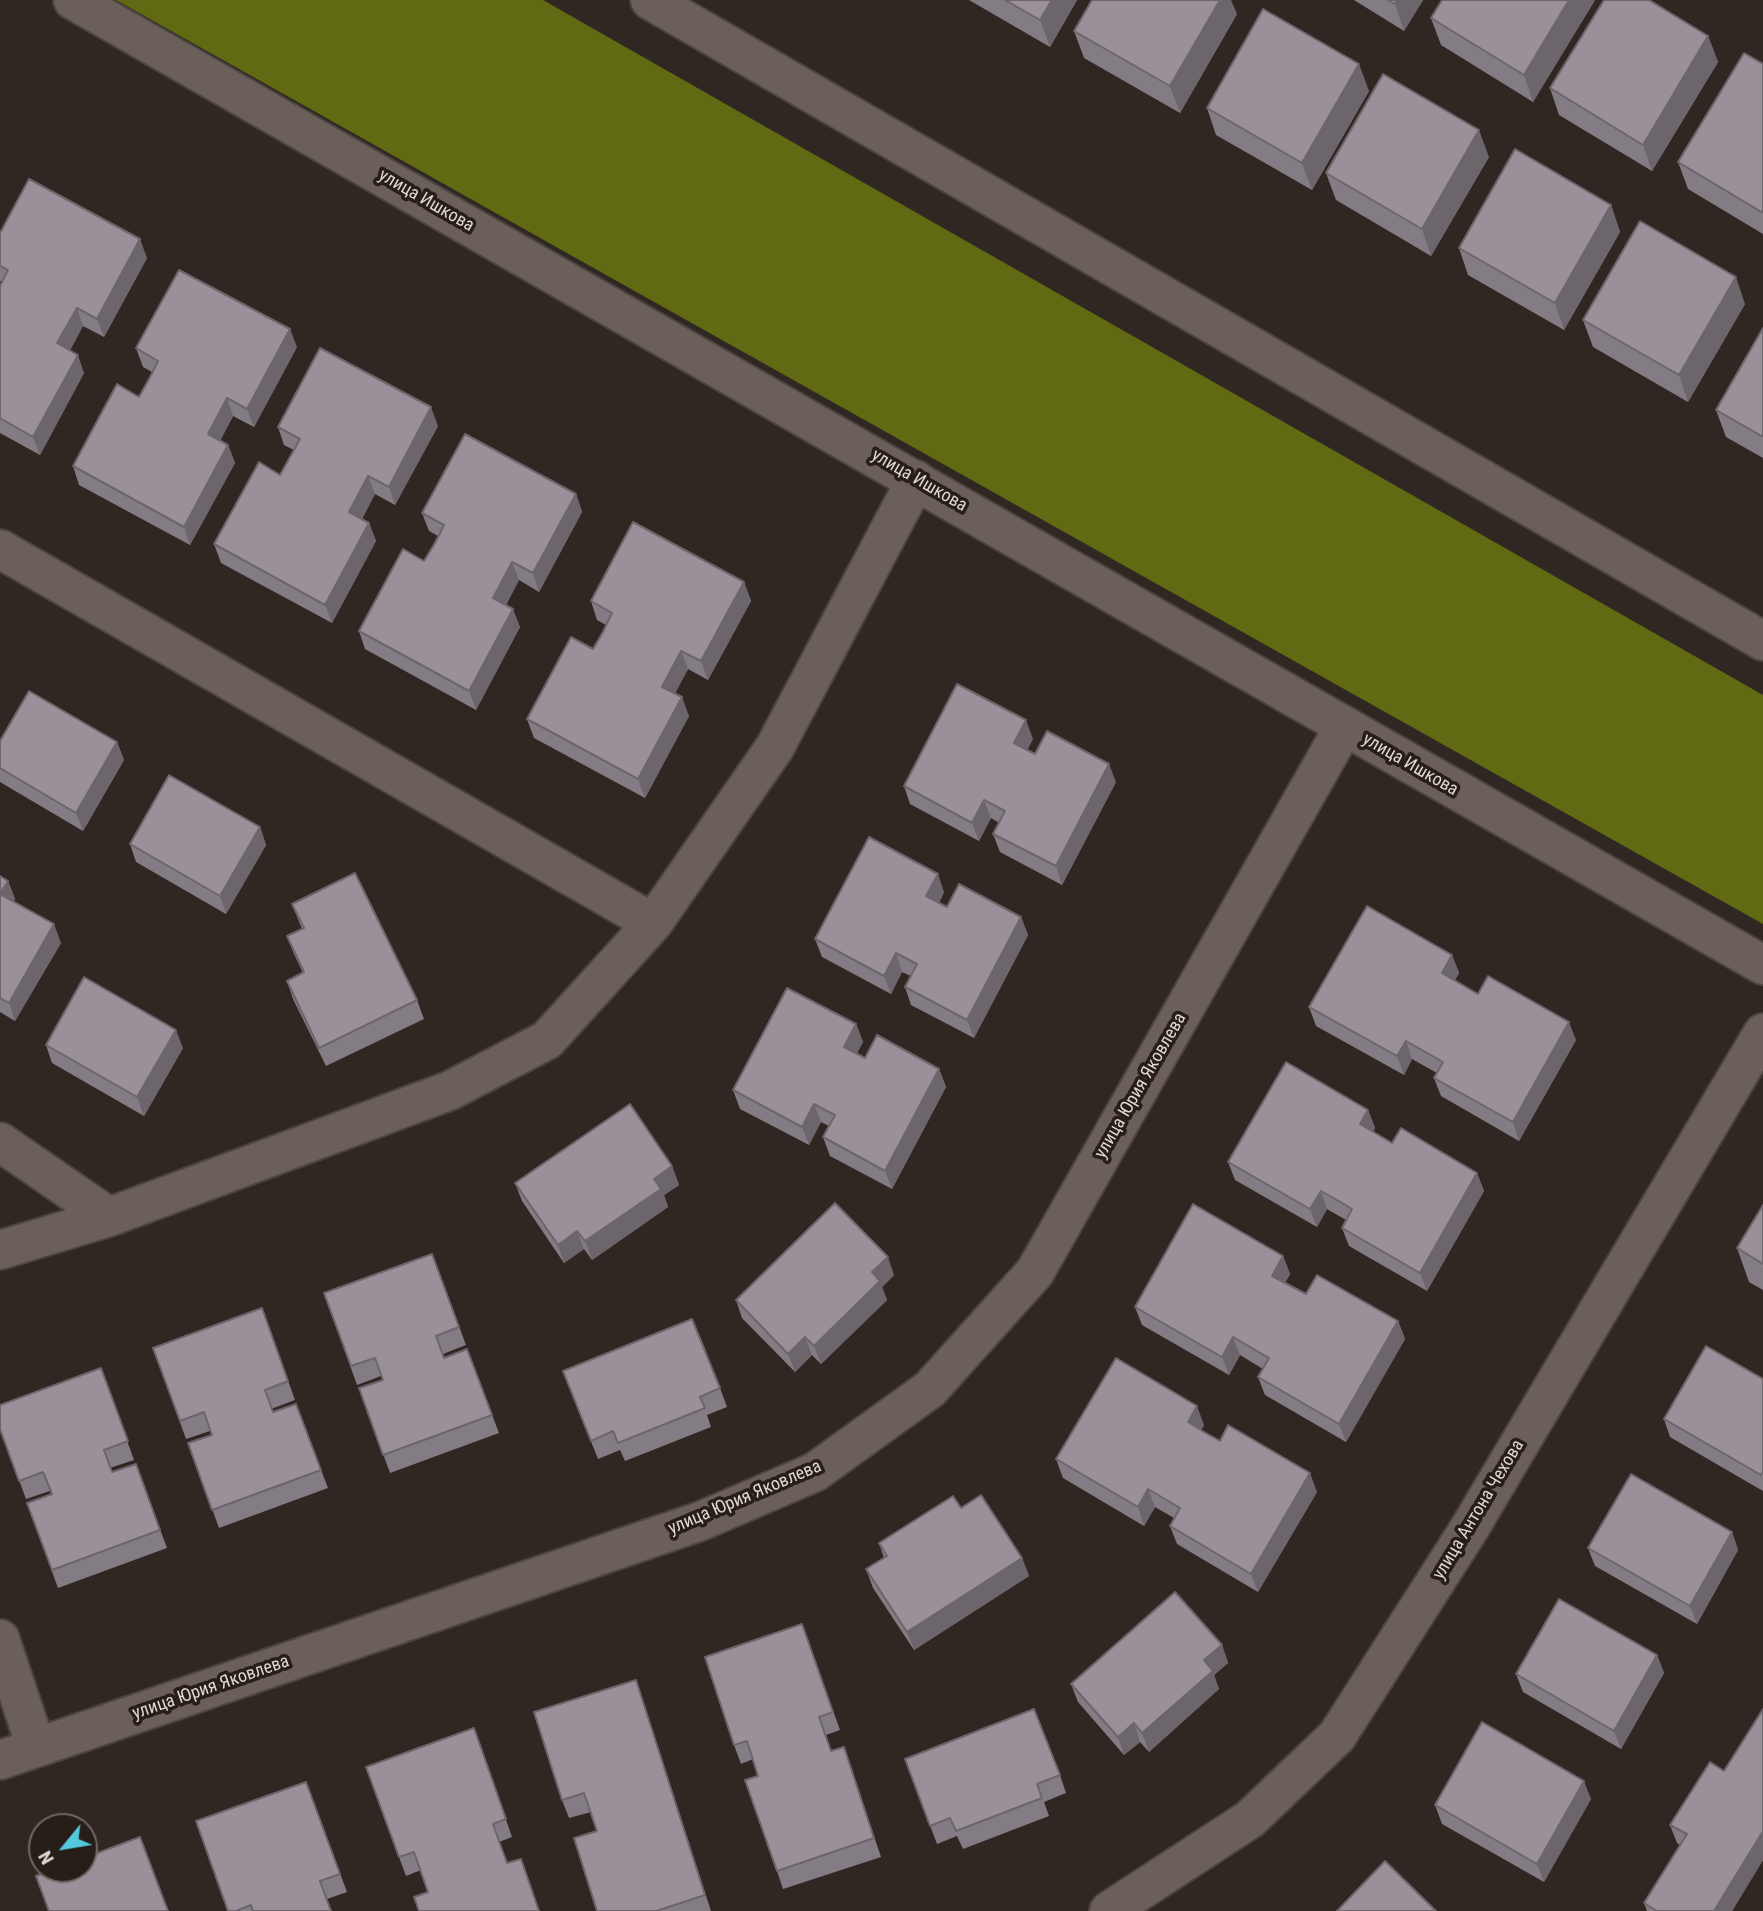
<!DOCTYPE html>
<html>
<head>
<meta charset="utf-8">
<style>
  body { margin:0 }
  #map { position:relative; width:1763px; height:1911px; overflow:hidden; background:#312722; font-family:"Roboto Condensed",sans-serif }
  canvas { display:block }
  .north { position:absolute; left:28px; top:1813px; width:70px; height:70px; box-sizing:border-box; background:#271d19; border:2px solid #716864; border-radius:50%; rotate:240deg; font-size:19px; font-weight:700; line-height:28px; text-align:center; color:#dfd8d5 }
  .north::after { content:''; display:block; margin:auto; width:24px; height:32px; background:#54cadd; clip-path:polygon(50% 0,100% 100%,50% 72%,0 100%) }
</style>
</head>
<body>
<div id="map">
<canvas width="1763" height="1911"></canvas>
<div class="north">N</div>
</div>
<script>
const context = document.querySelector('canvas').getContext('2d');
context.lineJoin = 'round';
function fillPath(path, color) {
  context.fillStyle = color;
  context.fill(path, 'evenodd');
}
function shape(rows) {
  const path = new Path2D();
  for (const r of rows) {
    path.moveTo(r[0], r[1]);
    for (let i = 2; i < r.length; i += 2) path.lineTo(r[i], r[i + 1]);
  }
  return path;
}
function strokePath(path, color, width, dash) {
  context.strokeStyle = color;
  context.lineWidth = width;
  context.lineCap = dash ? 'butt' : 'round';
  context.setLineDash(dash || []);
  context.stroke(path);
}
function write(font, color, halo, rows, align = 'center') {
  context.font = font + ' "Roboto Condensed",sans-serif';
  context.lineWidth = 7;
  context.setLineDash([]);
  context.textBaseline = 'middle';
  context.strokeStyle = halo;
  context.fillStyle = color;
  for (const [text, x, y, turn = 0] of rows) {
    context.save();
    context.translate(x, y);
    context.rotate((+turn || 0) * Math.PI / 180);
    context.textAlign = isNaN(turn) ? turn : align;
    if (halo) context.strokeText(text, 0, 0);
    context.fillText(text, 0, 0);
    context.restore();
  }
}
const forest = shape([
  [116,0,543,0,1763,695,1763,924]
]);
const minor = shape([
  [73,0,1763,965],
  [650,0,1763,641],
  [0,549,653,923],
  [0,1142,109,1217],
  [0,1250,109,1217,449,1091,547,1040,653,923,775,747,916,480],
  [0,1639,36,1747],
  [0,1760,701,1521,815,1472,930,1389,1035,1272,1344,727],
  [1109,1911,1250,1819,1337,1736,1469,1529,1763,1033]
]);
const wall = shape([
  [969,0,1077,0,1050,47],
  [1354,0,1423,0,1404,31],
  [1442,0,1595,0,1533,102,1441,45,1431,18],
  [1237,14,1180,113,1084,58,1074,31],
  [1708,36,1718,62,1652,171,1559,115,1550,88],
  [1763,64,1763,234,1688,189,1678,162],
  [1369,91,1312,190,1216,135,1207,108],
  [1489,157,1431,256,1336,200,1326,173],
  [1611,205,1620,232,1564,330,1468,275,1459,248],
  [0,233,147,258,104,337,83,326,70,350,84,373,40,455,0,433,0,286,2,282,0,281],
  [1745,304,1688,402,1593,347,1583,320],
  [1763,328,1763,458,1726,437,1716,410],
  [297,347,254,427,233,416,220,441,228,445,235,463,190,545,79,485,73,466,139,397,152,372,143,367,136,348],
  [438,426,395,505,375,494,362,519,369,523,376,541,332,623,221,563,214,544,280,475,294,450,284,445,278,427],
  [576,494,582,512,539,592,519,580,506,605,520,627,476,710,365,649,359,631,424,561,438,536,429,531,422,513],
  [744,582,751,601,708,680,688,669,675,693,689,716,645,798,534,738,527,719,593,649,606,625,597,620,591,601],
  [1033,739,1027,750,1035,754,1116,782,1062,885,1000,852,993,834,999,823,991,818,979,841,910,804,904,786],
  [0,741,117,742,124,760,83,831,0,782],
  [260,827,266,845,226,914,136,862,130,844],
  [0,876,8,881,15,899,14,901,61,943,15,1021,0,1012],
  [944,892,939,903,947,907,1021,917,1028,935,974,1038,911,1005,905,987,911,976,902,972,891,994,822,957,815,939],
  [292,904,417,1000,424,1019,326,1066,293,999,287,981,303,973,294,954,287,936,302,929],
  [1452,955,1459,973,1455,980,1478,994,1576,1040,1519,1141,1441,1096,1434,1078,1437,1073,1412,1059,1404,1075,1316,1026,1309,1007],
  [856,1024,863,1042,857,1053,865,1058,939,1069,946,1087,892,1189,830,1156,823,1137,829,1126,821,1122,809,1145,740,1109,733,1090],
  [46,1045,183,1048,144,1116,52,1063],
  [1368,1110,1375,1128,1373,1132,1392,1143,1477,1173,1484,1191,1427,1291,1349,1246,1342,1228,1346,1220,1327,1209,1317,1227,1235,1180,1228,1162],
  [672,1166,679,1185,664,1195,668,1207,592,1260,584,1249,564,1263,522,1201,515,1183],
  [1763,1205,1763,1290,1749,1282,1737,1248],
  [432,1254,466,1345,443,1354,444,1358,467,1349,499,1433,390,1473,359,1388,383,1380,381,1376,357,1385,324,1293],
  [1283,1256,1290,1274,1285,1283,1306,1294,1398,1321,1405,1339,1346,1442,1265,1395,1258,1377,1263,1369,1240,1355,1229,1375,1142,1325,1135,1307],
  [894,1275,882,1287,887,1300,821,1364,812,1355,795,1372,742,1318,736,1300],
  [262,1308,295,1400,271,1409,273,1412,296,1404,328,1488,219,1528,188,1443,212,1435,210,1431,186,1439,153,1348],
  [101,1368,134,1460,110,1468,112,1472,136,1464,167,1548,58,1588,27,1503,52,1494,50,1491,26,1499,0,1429],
  [563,1371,720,1388,727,1407,707,1415,711,1427,625,1461,620,1450,598,1459],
  [1763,1379,1763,1491,1670,1437,1664,1419],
  [1204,1425,1201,1430,1317,1492,1258,1592,1177,1544,1170,1526,1174,1518,1155,1507,1144,1526,1063,1478,1056,1459],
  [961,1508,1022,1558,1029,1576,914,1650,873,1588,866,1569,884,1558,879,1543],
  [1732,1532,1738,1550,1697,1624,1595,1566,1588,1548],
  [802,1624,840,1730,826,1735,831,1751,850,1765,881,1857,783,1889,777,1871,758,1776,753,1759,741,1764,734,1745],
  [1222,1645,1228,1663,1214,1675,1219,1689,1149,1752,1140,1742,1124,1755,1078,1702,1071,1684],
  [1657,1655,1664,1673,1621,1749,1523,1692,1516,1674],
  [636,1680,642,1698,711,1911,597,1911,597,1831,591,1812,569,1818,562,1800],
  [1763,1709,1763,1860,1732,1911,1647,1911,1644,1903,1680,1845,1677,1843,1670,1825,1724,1771],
  [474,1728,512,1837,499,1842,428,1892,421,1870,406,1876,366,1767],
  [905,1759,1060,1775,1066,1793,1044,1802,1049,1816,963,1849,957,1836,937,1844],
  [306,1782,347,1892,327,1899,331,1911,228,1911],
  [1591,1799,1544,1882,1442,1824,1435,1805]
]);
const shadedWall = shape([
  [1052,0,1077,0,1050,47,1040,20],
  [1220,0,1231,0,1237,14,1180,113,1170,86],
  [1397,0,1423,0,1404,31,1395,4],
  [1569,0,1595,0,1533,102,1524,75],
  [1708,36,1718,62,1652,171,1643,145],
  [1359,64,1369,91,1312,190,1302,163],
  [1479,130,1489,157,1431,256,1422,229],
  [1611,205,1620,232,1564,330,1555,303],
  [140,239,147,258,104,337,97,319],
  [1736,277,1745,304,1688,402,1679,375],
  [77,308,83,326,64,362,57,343],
  [290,329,297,347,254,427,247,409],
  [78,355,84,373,40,455,33,437],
  [227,398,233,416,214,452,208,434],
  [431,407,438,426,395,505,389,487],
  [228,445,235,463,190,545,184,527],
  [368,476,375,494,356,530,349,512],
  [576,494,582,512,539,592,533,573],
  [369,523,376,541,332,623,325,605],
  [512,562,519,580,500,616,493,598],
  [744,582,751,601,708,680,701,661],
  [513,609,520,627,476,710,469,691],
  [681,651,688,669,669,705,662,687],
  [682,697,689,716,645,798,638,779],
  [1026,720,1033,739,1021,761,1014,743],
  [117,742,124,760,83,831,76,813],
  [1109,764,1116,782,1062,885,1056,866],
  [984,800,991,818,979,841,972,823],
  [260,827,266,845,226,914,220,896],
  [938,874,944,892,933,914,926,896],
  [8,881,15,899,7,912,0,894],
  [1021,917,1028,935,974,1038,967,1020],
  [54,924,61,943,15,1021,9,1003],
  [896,953,902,972,891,994,884,976],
  [1452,955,1459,973,1449,991,1442,973],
  [1569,1022,1576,1040,1519,1141,1513,1122],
  [856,1024,863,1042,851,1065,844,1047],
  [176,1030,183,1048,144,1116,137,1097],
  [1406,1041,1412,1059,1404,1075,1397,1056],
  [939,1069,946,1087,892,1189,885,1171],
  [814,1104,821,1122,809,1145,802,1127],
  [1368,1110,1375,1128,1367,1142,1360,1124],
  [672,1166,679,1185,664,1195,668,1207,592,1260,585,1241,654,1179],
  [1477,1173,1484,1191,1427,1291,1420,1273],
  [1321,1191,1327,1209,1317,1227,1310,1209],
  [577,1231,584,1249,564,1263,558,1245],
  [1283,1256,1290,1274,1278,1294,1272,1276],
  [888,1257,894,1275,882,1287,887,1300,821,1364,814,1346,872,1272],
  [1398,1321,1405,1339,1346,1442,1339,1424],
  [805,1337,812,1355,795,1372,788,1354],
  [1233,1337,1240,1355,1229,1375,1222,1357],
  [1197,1406,1204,1425,1194,1440,1188,1422],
  [1310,1473,1317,1492,1258,1592,1251,1574],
  [1148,1489,1155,1507,1144,1526,1138,1507],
  [1732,1532,1738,1550,1697,1624,1690,1606],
  [1022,1558,1029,1576,914,1650,907,1632],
  [1222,1645,1228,1663,1214,1675,1219,1689,1149,1752,1142,1733,1204,1660],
  [1657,1655,1664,1673,1621,1749,1614,1731],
  [636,1680,642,1698,711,1911,705,1895],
  [1134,1723,1140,1742,1124,1755,1118,1737],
  [1584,1781,1591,1799,1544,1882,1537,1864],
  [1763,1831,1763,1860,1732,1911,1714,1911]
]);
const building = shape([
  [1005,0,1052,0,1040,20,1005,0],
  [1092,0,1220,0,1170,86,1074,31,1092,0],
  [1388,0,1397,0,1395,4,1388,0],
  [1442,0,1569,0,1524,75,1431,18,1442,0],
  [1604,0,1649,0,1708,36,1643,145,1550,88,1604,0],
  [1263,9,1359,64,1302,163,1207,108,1263,9],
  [1744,53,1763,64,1763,213,1678,162,1744,53],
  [1383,74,1479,130,1422,229,1326,173,1383,74],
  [1515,149,1611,205,1555,303,1459,248,1515,149],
  [29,179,140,239,97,319,77,308,57,343,78,355,33,437,0,418,0,286,8,270,0,266,0,233,29,179],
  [1640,221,1736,277,1679,375,1583,320,1640,221],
  [179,270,290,329,247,409,227,398,208,434,228,445,184,527,73,466,117,384,139,397,149,379,158,361,136,348,179,270],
  [1763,328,1763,437,1716,410,1763,328],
  [320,348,431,407,389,487,368,476,349,512,369,523,325,605,214,544,259,462,280,475,300,439,278,427,320,348],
  [465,434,576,494,533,573,512,562,493,598,513,609,469,691,359,631,403,549,424,561,435,543,444,525,422,513,465,434],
  [633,522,744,582,701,661,681,651,672,668,662,687,682,697,638,779,527,719,571,637,593,649,603,632,612,613,591,601,633,522],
  [957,684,1026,720,1014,743,1035,754,1047,731,1109,764,1056,866,993,834,1005,811,984,800,972,823,904,786,957,684],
  [29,691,117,742,76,813,0,768,0,741,29,691],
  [169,775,260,827,220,896,130,844,169,775],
  [869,837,938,874,926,896,947,907,959,884,1021,917,967,1020,905,987,917,964,896,953,884,976,815,939,869,837],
  [355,873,417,1000,319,1048,287,981,304,972,287,936,304,928,292,904,355,873],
  [0,876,8,881,0,894,54,924,9,1003,0,998,0,876],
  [1367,906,1452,955,1442,973,1478,994,1488,976,1569,1022,1513,1122,1434,1078,1443,1062,1406,1041,1397,1056,1309,1007,1367,906],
  [84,977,176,1030,137,1097,46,1045,84,977],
  [787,988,856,1024,844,1047,865,1058,877,1035,939,1069,885,1171,823,1137,835,1115,825,1110,814,1104,802,1127,733,1090,787,988],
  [1286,1062,1368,1110,1360,1124,1392,1143,1401,1128,1477,1173,1420,1273,1342,1228,1352,1209,1337,1200,1321,1191,1310,1209,1228,1162,1286,1062],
  [630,1104,672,1166,654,1179,661,1189,585,1241,577,1231,558,1245,515,1183,630,1104],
  [835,1203,888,1257,872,1272,880,1281,814,1346,805,1337,788,1354,736,1300,835,1203],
  [1193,1204,1283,1256,1272,1276,1306,1294,1317,1275,1398,1321,1339,1424,1258,1377,1269,1358,1233,1337,1222,1357,1135,1307,1193,1204],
  [1763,1205,1763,1264,1737,1248,1763,1205],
  [432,1254,459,1327,436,1336,444,1358,467,1349,492,1415,383,1455,359,1388,383,1380,375,1358,351,1366,324,1293,432,1254],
  [262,1308,288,1381,265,1390,273,1412,296,1404,321,1470,212,1510,188,1443,212,1435,204,1412,180,1421,153,1348,262,1308],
  [692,1319,720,1388,700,1397,705,1408,618,1443,613,1431,591,1441,563,1371,692,1319],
  [1706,1346,1763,1379,1763,1471,1761,1475,1664,1419,1706,1346],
  [1116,1358,1197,1406,1188,1422,1204,1432,1220,1441,1228,1425,1310,1473,1251,1574,1170,1526,1180,1508,1148,1489,1138,1507,1056,1459,1116,1358],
  [101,1368,128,1441,104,1450,112,1472,136,1464,160,1530,52,1570,27,1503,52,1494,43,1472,19,1481,0,1429,0,1405,101,1368],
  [1631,1474,1732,1532,1690,1606,1588,1548,1631,1474],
  [981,1495,1022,1558,907,1632,866,1569,887,1556,879,1543,953,1496,961,1508,981,1495],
  [1175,1592,1222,1645,1204,1660,1213,1671,1142,1733,1134,1723,1118,1737,1071,1684,1175,1592],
  [1559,1599,1657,1655,1614,1731,1516,1674,1559,1599],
  [802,1624,833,1712,819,1717,831,1751,844,1747,874,1838,777,1871,745,1780,758,1776,747,1741,734,1745,705,1657,802,1624],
  [636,1680,705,1895,656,1911,597,1911,574,1838,597,1831,584,1793,562,1800,534,1712,636,1680],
  [1034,1709,1060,1775,1037,1784,1042,1798,956,1831,950,1818,930,1826,905,1759,1034,1709],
  [1763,1709,1763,1831,1714,1911,1657,1911,1644,1903,1687,1834,1670,1825,1710,1762,1724,1771,1763,1709],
  [1482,1722,1584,1781,1537,1864,1435,1805,1482,1722],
  [474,1728,506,1819,493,1824,500,1844,507,1863,521,1859,539,1911,419,1911,414,1897,428,1892,414,1852,399,1857,366,1767,474,1728],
  [306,1782,340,1874,320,1881,331,1911,253,1911,251,1905,236,1911,228,1911,196,1821,306,1782],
  [140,1837,168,1911,49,1911,36,1876,55,1869,84,1869,84,1858,140,1837],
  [1385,1861,1436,1911,1337,1911,1385,1861]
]);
const streetNames = [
  ["улица Ишкова",426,201,30],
  ["улица Ишкова",919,481,30],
  ["улица Ишкова",1410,765,30],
  ["улица Юрия Яковлева",1141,1086,-60],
  ["улица Юрия Яковлева",745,1498,-23],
  ["улица Антона Чехова",1479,1510,-59],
  ["улица Юрия Яковлева",211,1688,-19]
];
fillPath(forest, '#5f6a13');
strokePath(minor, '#4c4440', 42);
strokePath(minor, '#6b5f5a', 38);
fillPath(wall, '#847c84');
fillPath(shadedWall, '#6c656b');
fillPath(building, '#9a9099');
strokePath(building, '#6c656b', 2);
write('18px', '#dfd8d5', '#271d19', streetNames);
</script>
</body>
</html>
